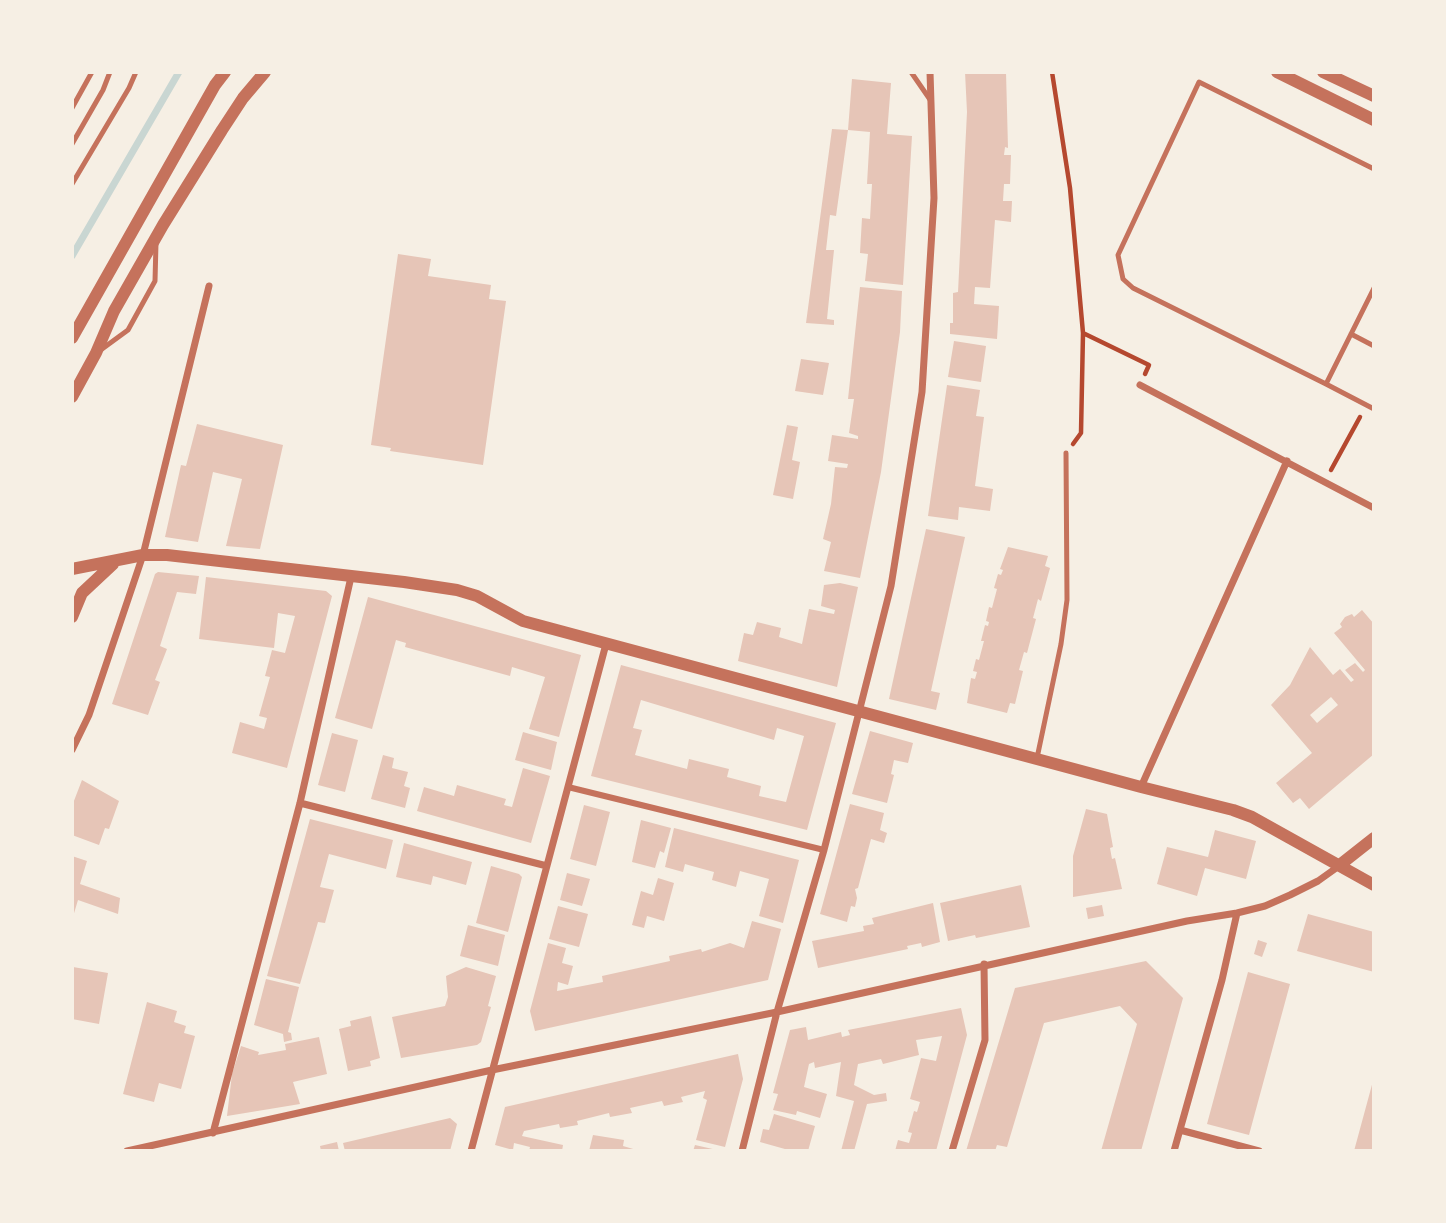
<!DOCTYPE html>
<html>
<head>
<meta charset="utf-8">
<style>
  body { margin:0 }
  #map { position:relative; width:1446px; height:1223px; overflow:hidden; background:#f6efe4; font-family:"Alegreya Sans",sans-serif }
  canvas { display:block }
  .frame { position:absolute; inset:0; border:74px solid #f6efe4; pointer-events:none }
</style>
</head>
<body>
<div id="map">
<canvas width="1446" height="1223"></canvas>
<div class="frame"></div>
</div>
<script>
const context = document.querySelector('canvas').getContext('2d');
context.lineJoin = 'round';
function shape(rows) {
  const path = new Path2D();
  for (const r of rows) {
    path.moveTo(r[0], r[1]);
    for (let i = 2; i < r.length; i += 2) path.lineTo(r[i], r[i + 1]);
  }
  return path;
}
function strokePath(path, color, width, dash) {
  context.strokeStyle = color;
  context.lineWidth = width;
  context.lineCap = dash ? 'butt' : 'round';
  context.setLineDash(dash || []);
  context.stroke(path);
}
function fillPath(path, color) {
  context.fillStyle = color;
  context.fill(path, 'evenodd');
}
const stream = shape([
  [72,256,179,72]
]);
const building = shape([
  [965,72,1006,72,1008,148,1005,147,1004,155,1011,155,1010,184,1004,184,1003,201,1012,201,1011,222,995,220,990,288,975,287,974,304,999,306,997,339,950,334,950,323,953,323,953,293,958,292,967,112],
  [852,79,891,83,887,134,912,136,903,285,865,281,868,254,860,253,862,218,870,219,872,184,867,184,870,132,848,130],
  [832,129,848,130,836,216,830,215,826,250,834,250,827,319,834,320,834,325,806,323],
  [398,254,431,259,428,276,491,285,489,299,506,301,483,465,390,451,391,448,371,445],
  [860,287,902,291,900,332,881,472,860,578,824,571,831,542,823,539,831,504,835,467,847,468,848,464,828,461,832,435,858,439,858,436,849,433,854,399,848,399],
  [954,341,986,346,981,382,948,377],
  [801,359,829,363,823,395,795,391],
  [947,385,980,390,976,416,984,417,975,486,993,489,990,511,959,507,958,520,928,516],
  [197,424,283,445,260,549,226,546,242,479,213,472,198,542,165,537,181,465,186,466],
  [787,425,798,427,792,460,800,462,793,499,773,495],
  [926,529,965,537,931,691,940,693,936,710,889,699],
  [1008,547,1048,556,1045,566,1050,568,1041,601,1038,599,1033,618,1036,619,1027,653,1024,652,1019,670,1023,671,1015,704,1010,703,1007,713,967,703,971,678,975,679,977,672,973,671,976,659,979,660,984,641,981,641,985,625,988,626,989,622,986,621,989,607,992,608,997,589,994,588,998,574,1001,575,1003,570,1000,569],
  [158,572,199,576,196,594,177,592,160,646,167,649,155,680,160,682,148,715,112,704,155,574],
  [206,577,326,591,332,596,287,768,232,753,240,722,264,729,267,718,259,716,270,677,265,676,272,650,285,653,295,616,278,613,274,648,199,639],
  [840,583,858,587,837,687,738,661,744,633,753,635,757,622,781,628,779,637,802,644,809,609,834,614,835,610,821,606,824,585],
  [368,597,581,655,559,737,529,729,545,677,512,667,510,676,405,647,406,643,396,640,372,729,335,718],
  [1362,610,1374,624,1374,674,1372,676,1374,679,1374,754,1309,809,1300,798,1293,803,1276,783,1312,753,1271,705,1290,685,1310,647,1333,675,1340,669,1351,682,1354,680,1345,670,1355,663,1363,672,1365,670,1334,633,1342,627,1340,624,1345,617,1352,614,1354,617],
  [1331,697,1338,705,1317,723,1310,715],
  [621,665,836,723,807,830,591,776],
  [641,700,774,740,777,728,804,736,786,802,759,796,761,786,727,777,729,769,689,759,687,769,635,755,642,730,633,728],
  [870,731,913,743,908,763,894,760,891,774,894,775,887,803,852,794],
  [523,732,557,742,551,770,515,760],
  [332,733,358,740,345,792,318,785],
  [383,755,394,758,392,768,408,772,404,786,410,788,405,808,371,799],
  [523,768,550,776,531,843,417,811,424,787,454,796,457,785,506,799,504,805,512,807],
  [82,780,119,801,109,829,105,828,99,845,72,835,72,806],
  [850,804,884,813,880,830,887,833,884,843,871,839,858,888,855,889,857,898,855,907,851,906,847,922,820,914],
  [584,805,610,812,596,866,570,859],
  [1086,809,1107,814,1113,847,1110,848,1112,859,1115,858,1122,889,1073,897,1073,856],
  [310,819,393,840,386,869,329,854,320,887,334,890,325,923,318,922,300,984,267,976],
  [641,820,671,828,664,853,660,851,655,868,632,862],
  [674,828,799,860,783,923,759,916,769,879,740,871,736,887,712,880,714,872,692,866,685,864,683,872,665,867],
  [1215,830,1256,841,1246,879,1205,868,1197,896,1157,884,1167,847,1208,857],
  [404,843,472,862,466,885,433,876,431,885,396,877],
  [72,856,87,861,80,884,120,898,118,914,78,900,72,920],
  [491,866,519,874,522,877,508,932,476,923],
  [567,873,590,879,582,906,560,900],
  [658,878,674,883,664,921,647,916,644,928,632,925,641,891,653,895],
  [1021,885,1030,927,976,938,975,935,948,941,940,903],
  [933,903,940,942,922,947,921,943,907,946,908,949,818,968,812,941,864,931,863,926,874,924,872,918],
  [1102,905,1104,916,1088,919,1086,908],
  [558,906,588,914,579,947,549,939],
  [1308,914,1374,932,1374,972,1297,951],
  [752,921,781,929,768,980,535,1031,530,1011,548,943,566,948,562,963,573,966,568,985,558,982,557,991,603,982,602,976,670,961,669,956,701,949,702,952,730,943,744,948],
  [468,925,505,935,498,966,460,956],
  [1258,940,1267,943,1262,957,1254,954],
  [1146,961,1183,998,1141,1151,1101,1151,1137,1024,1120,1006,1044,1023,1007,1147,997,1145,995,1151,966,1151,1015,988],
  [73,967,108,973,99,1024,72,1019],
  [466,967,496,976,488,1006,491,1007,481,1042,477,1045,401,1058,392,1017,445,1006,448,997,446,976],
  [1248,972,1290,984,1249,1135,1207,1124],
  [266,979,299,987,288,1032,291,1033,292,1040,284,1042,283,1034,254,1025],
  [147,1002,177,1011,174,1022,186,1026,184,1033,195,1036,181,1089,159,1083,154,1102,123,1094],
  [961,1008,967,1035,936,1151,895,1151,898,1140,909,1143,912,1133,908,1132,914,1111,917,1112,920,1102,910,1099,921,1058,936,1061,942,1036,916,1040,919,1055,883,1064,881,1059,858,1064,854,1085,874,1095,886,1093,887,1101,867,1104,854,1151,841,1151,854,1101,836,1096,841,1062,815,1068,814,1062,809,1064,804,1087,827,1094,820,1118,797,1111,796,1115,773,1110,778,1094,773,1093,790,1030,806,1027,808,1040,841,1032,842,1037,850,1035,848,1030],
  [371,1016,380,1058,370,1061,371,1066,348,1071,339,1029,351,1026,350,1021],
  [319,1037,327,1074,293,1082,300,1104,227,1116,232,1074,241,1046,259,1052,258,1055,286,1050,285,1044],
  [738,1054,743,1079,725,1147,696,1140,707,1100,703,1098,705,1091,681,1097,683,1102,664,1106,662,1101,630,1108,632,1113,610,1117,609,1113,577,1121,578,1125,560,1128,559,1124,524,1131,522,1136,563,1145,562,1151,529,1151,530,1147,514,1143,513,1150,495,1145,505,1107],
  [1374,1081,1374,1151,1354,1151,1373,1081],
  [774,1114,815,1126,808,1151,792,1151,760,1142,763,1129,769,1130],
  [450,1118,457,1124,450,1151,345,1151,343,1143],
  [593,1135,624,1140,623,1146,640,1151,589,1151],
  [337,1142,339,1151,321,1151,320,1146],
  [695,1145,717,1150,717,1151,693,1151]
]);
const path = shape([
  [1052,72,1070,188,1083,333,1081,433,1073,444],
  [1083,333,1149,365,1145,374],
  [1331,470,1360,417]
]);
const service = shape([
  [911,72,931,101],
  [72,108,92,72],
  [72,144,103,90,110,72],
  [72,184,129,88,136,72],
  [1374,288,1326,384,1374,409],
  [1351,334,1374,346],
  [102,349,128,330,155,281,156,243],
  [1326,384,1133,288,1123,279,1118,255,1199,82,1374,169],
  [1037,758,1061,644,1067,600,1066,453]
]);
const pedestrian = shape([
  [568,787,824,850]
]);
const minor = shape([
  [1140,385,1374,508],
  [72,750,89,715,143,555,209,286],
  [1141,787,1287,461],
  [300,803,547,866],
  [1180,1130,1259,1151],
  [213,1133,300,803,351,577],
  [127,1151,492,1070,777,1012,1187,921,1237,913,1265,906,1290,895,1318,881,1339,866],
  [471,1151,606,644],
  [742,1151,777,1012,824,850,891,586,922,392,934,198,930,72],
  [952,1151,985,1040,984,964],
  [1174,1151,1222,980,1237,913]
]);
const tertiary = shape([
  [1277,72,1374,120],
  [1323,72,1374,96],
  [72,338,215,85,225,72],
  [72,397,96,353,114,311,163,225,222,130,243,98,265,72],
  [72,569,143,555,167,555,404,582,457,590,477,596,523,621,1141,787,1233,810,1252,817,1374,885],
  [72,617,82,593,113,564],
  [1341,864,1374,838]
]);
strokePath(stream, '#c9d6d2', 7);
fillPath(building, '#e6c5b7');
strokePath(path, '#b5482f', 4.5);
strokePath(service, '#c5725c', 5);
strokePath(pedestrian, '#c5725c', 6);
strokePath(minor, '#c5725c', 7);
strokePath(tertiary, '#c5725c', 12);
</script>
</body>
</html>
